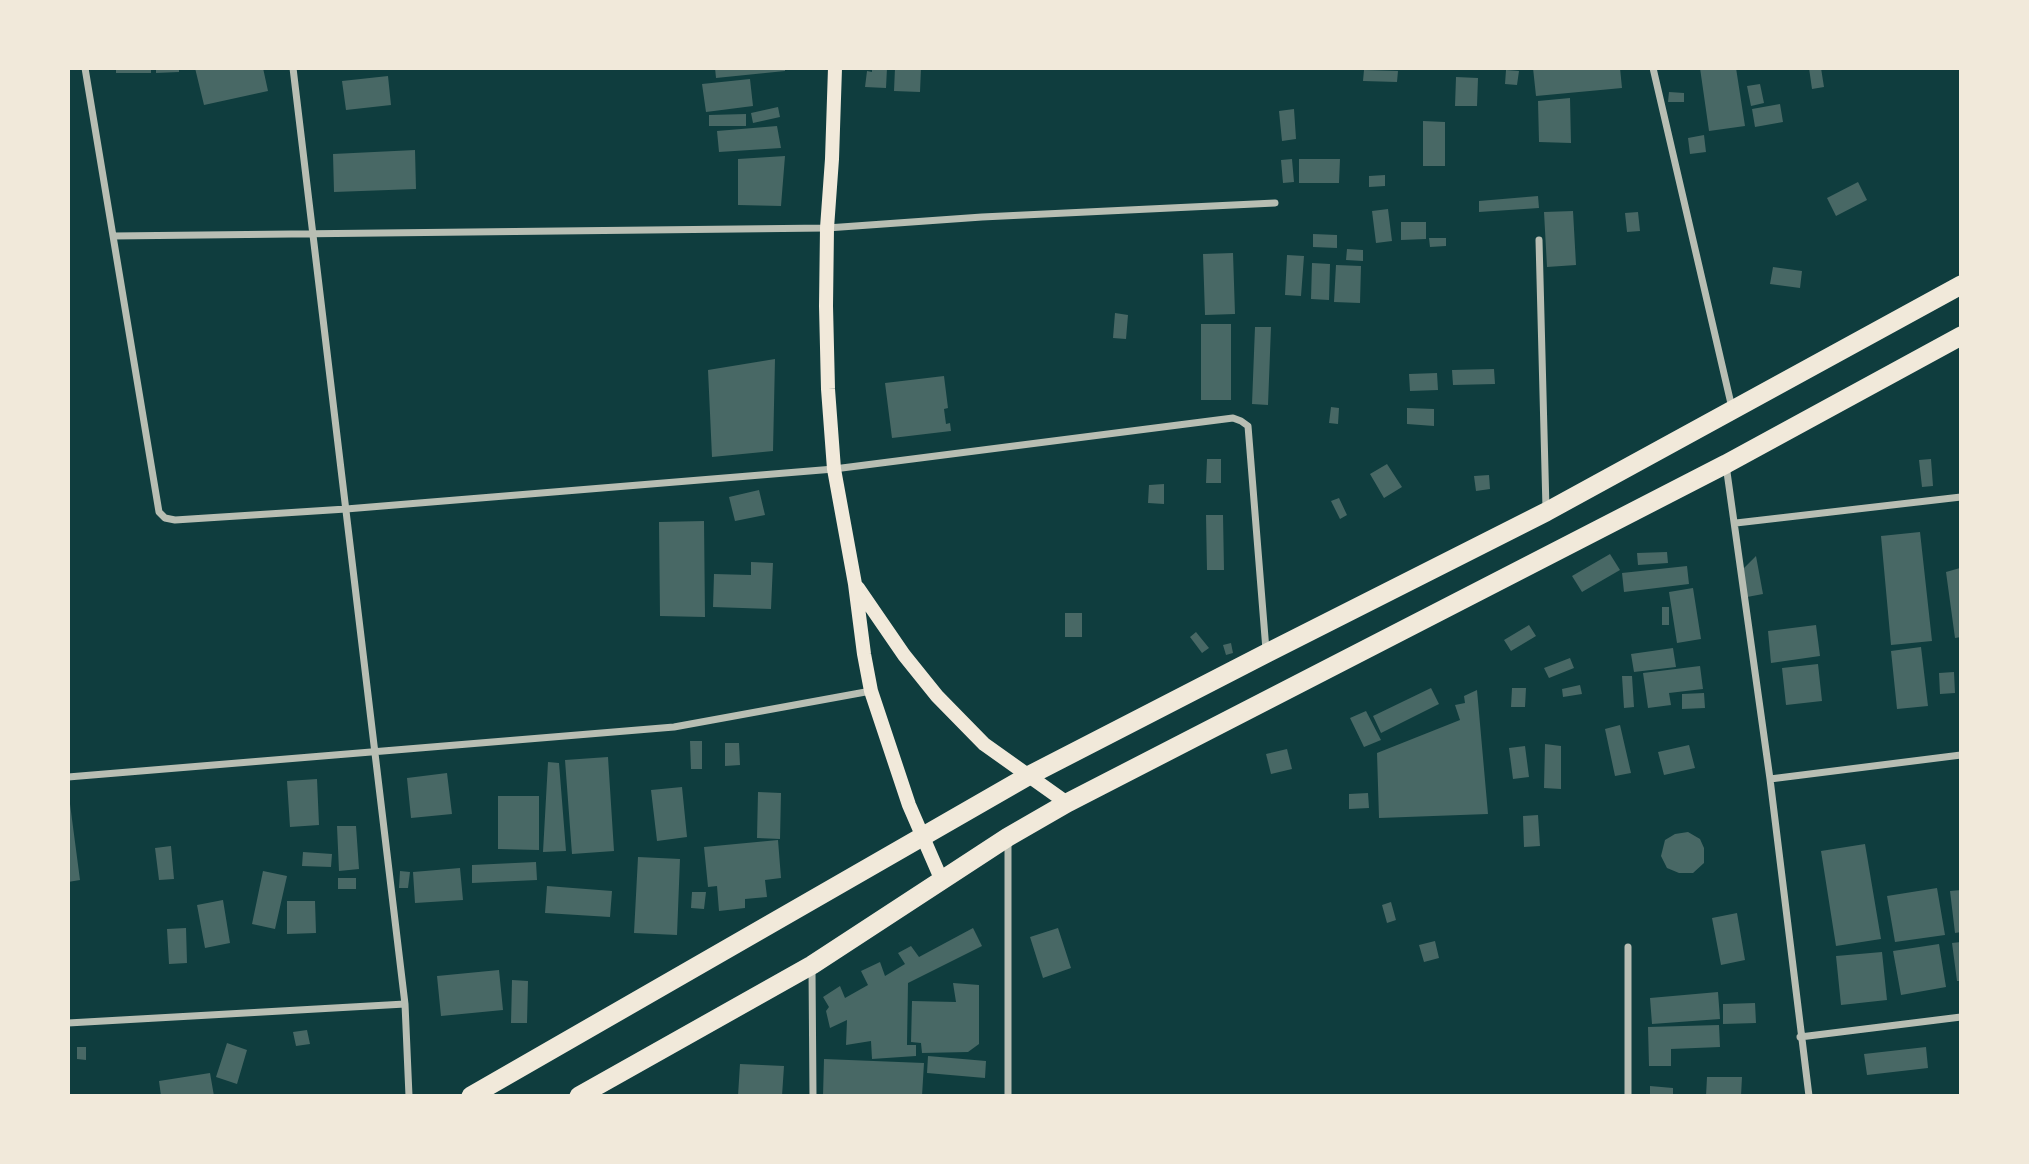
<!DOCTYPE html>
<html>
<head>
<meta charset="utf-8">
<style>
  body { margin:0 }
  #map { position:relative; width:2029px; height:1164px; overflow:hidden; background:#0f3d3e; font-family:Rubik,sans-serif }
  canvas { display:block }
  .frame { position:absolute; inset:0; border:70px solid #f1e9da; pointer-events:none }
</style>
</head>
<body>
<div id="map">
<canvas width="2029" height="1164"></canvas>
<div class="frame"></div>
</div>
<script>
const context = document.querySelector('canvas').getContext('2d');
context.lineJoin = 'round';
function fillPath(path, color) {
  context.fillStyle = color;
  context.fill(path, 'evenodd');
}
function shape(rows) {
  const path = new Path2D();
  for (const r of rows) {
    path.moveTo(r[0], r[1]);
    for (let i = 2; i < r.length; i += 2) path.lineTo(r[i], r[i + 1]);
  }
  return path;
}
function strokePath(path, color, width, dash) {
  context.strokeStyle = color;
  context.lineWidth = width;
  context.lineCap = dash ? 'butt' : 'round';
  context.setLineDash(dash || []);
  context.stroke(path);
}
const building = shape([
  [116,68,151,68,151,73,116,73],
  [156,68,179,68,179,72,156,73],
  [195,68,263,68,268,91,204,105],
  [715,68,785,68,785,71,716,78],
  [872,68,887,68,886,88,865,87,867,71,872,72],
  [895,68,921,68,920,92,894,91],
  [1533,68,1620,68,1622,88,1536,96],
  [1700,68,1736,68,1745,126,1709,131],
  [1809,68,1821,68,1824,87,1812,89],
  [1364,70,1398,71,1397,82,1363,81],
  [1506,70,1519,71,1517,85,1505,84],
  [388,76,391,105,346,110,342,81],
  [1456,77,1478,78,1477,106,1455,106],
  [750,79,753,106,706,112,702,84],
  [1760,84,1764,103,1751,106,1747,86],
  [1669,92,1684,93,1684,102,1668,102],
  [1570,98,1571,143,1539,142,1538,101],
  [1780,104,1783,122,1755,127,1752,109],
  [778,107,780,117,753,123,751,113],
  [1294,109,1296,139,1282,141,1279,111],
  [746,114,746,126,709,126,709,115],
  [1423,121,1445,122,1445,166,1423,166],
  [777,126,781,148,719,152,717,131],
  [1704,135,1706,152,1690,154,1688,138],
  [415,150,416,189,334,192,333,154],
  [785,156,781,206,738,205,738,159],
  [1292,159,1294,182,1283,183,1281,160],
  [1299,159,1340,159,1339,183,1299,183],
  [1385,175,1385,186,1369,187,1369,176],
  [1858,182,1867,200,1836,216,1827,198],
  [1538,196,1539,208,1479,212,1479,201],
  [1388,209,1392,241,1376,243,1372,211],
  [1573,211,1576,265,1547,267,1544,212],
  [1638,212,1640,231,1627,232,1625,213],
  [1401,222,1426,222,1426,239,1401,240],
  [1313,234,1337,235,1337,248,1313,247],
  [1429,238,1446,238,1446,246,1430,247],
  [1347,249,1363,250,1363,261,1346,260],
  [1233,253,1235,314,1205,315,1203,254],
  [1287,255,1304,256,1301,296,1285,295],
  [1312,263,1330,264,1329,300,1311,299],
  [1336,265,1361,266,1360,303,1334,302],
  [1773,267,1802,271,1800,288,1770,284],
  [1115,313,1128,315,1126,339,1113,338],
  [1201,324,1231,324,1231,400,1201,400],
  [1255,327,1271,327,1268,405,1252,404],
  [775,359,773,451,712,457,708,370],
  [1494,369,1495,384,1453,385,1452,370],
  [1437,373,1438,390,1410,391,1409,374],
  [944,376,948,408,944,409,946,424,950,423,951,431,892,438,885,383],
  [1331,407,1339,408,1338,424,1329,423],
  [1407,408,1434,409,1434,426,1407,424],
  [1207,459,1221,459,1221,483,1206,483],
  [1931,459,1933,486,1922,487,1919,460],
  [1387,464,1402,487,1384,498,1370,474],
  [1489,475,1490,489,1476,491,1474,476],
  [1164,484,1164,504,1148,503,1149,485],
  [759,490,765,515,735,521,729,497],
  [1339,498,1347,515,1340,519,1331,501],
  [1206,515,1223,515,1224,570,1207,570],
  [704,521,705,617,660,616,659,522],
  [1920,532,1932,641,1891,645,1881,536],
  [1667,552,1668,563,1638,565,1637,553],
  [1610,554,1620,570,1582,592,1572,576],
  [1756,556,1763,594,1747,597,1743,569],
  [751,562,773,563,771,609,713,607,714,574,751,575],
  [1687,566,1689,584,1624,592,1622,573],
  [1960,568,1961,637,1955,638,1946,572],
  [1693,588,1701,639,1677,643,1669,592],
  [1662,607,1669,607,1669,625,1662,625],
  [1065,613,1082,613,1082,637,1065,637],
  [1529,625,1536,636,1511,651,1504,640],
  [1816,625,1820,656,1771,663,1768,631],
  [1196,632,1209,648,1202,653,1190,637],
  [1231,643,1233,653,1226,655,1223,645],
  [1921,647,1928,706,1897,709,1891,651],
  [1673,648,1676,667,1634,672,1631,654],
  [1570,658,1574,668,1549,678,1544,668],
  [1818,664,1822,701,1786,705,1782,668],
  [1700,666,1703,689,1669,693,1671,705,1648,708,1643,673],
  [1954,672,1955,693,1940,694,1939,673],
  [1622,676,1632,676,1634,707,1624,708],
  [1580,685,1582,694,1563,697,1562,689],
  [1431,688,1439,704,1381,733,1373,716],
  [1512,688,1526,688,1525,707,1511,707],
  [1477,690,1488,814,1379,818,1377,753,1460,720,1455,705,1465,703,1464,696],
  [1704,693,1705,708,1682,709,1682,694],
  [1366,711,1381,740,1364,747,1350,718],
  [1620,725,1631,773,1615,776,1605,729],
  [690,741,702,741,702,769,691,769],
  [725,743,739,743,740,765,725,766],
  [1545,744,1561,746,1561,789,1544,788],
  [1689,745,1695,768,1664,775,1658,752],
  [1525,746,1529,777,1513,779,1509,748],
  [1287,749,1292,769,1271,774,1266,754],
  [608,757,614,851,572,854,565,760],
  [548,762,559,763,566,851,543,852],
  [447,773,452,814,411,818,407,778],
  [317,779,319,825,290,827,287,781],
  [682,787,687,837,657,841,651,790],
  [758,792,781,793,780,839,757,838],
  [1368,793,1369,808,1349,809,1349,794],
  [498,796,539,796,539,850,498,849],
  [70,804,80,880,68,882,68,805],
  [1538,815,1540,846,1524,847,1523,816],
  [337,826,356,826,359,869,339,871],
  [1688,832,1700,839,1704,848,1704,863,1693,873,1679,873,1667,868,1661,856,1665,840,1675,834],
  [778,840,781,878,765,880,767,897,745,899,745,908,719,911,717,886,708,887,704,847],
  [1865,844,1881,939,1836,946,1821,851],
  [171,846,174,879,159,880,155,848],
  [303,852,332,854,331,867,302,866],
  [638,857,680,859,677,935,634,933],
  [536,862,537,880,472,883,472,865],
  [460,868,463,900,415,903,413,872],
  [263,871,287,876,275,929,252,924],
  [400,871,410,872,408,888,399,888],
  [338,878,356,878,356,889,338,889],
  [547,886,612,891,610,917,545,913],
  [1937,888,1945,935,1895,942,1887,896],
  [1961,890,1961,932,1955,933,1950,891],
  [692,892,706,892,704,909,691,908],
  [223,900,230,943,205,948,197,905],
  [287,901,315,901,316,933,287,934],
  [1391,902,1396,920,1387,923,1382,905],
  [1737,913,1745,960,1721,965,1712,918],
  [186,928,187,963,169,964,167,929],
  [973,928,982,946,908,983,907,1045,916,1045,916,1056,872,1059,871,1041,846,1045,847,1020,830,1028,826,1011,829,1007,823,997,840,986,845,998,868,985,861,971,880,962,885,976,905,964,898,953,911,946,919,957],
  [1058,928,1071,968,1043,978,1030,937],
  [1435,941,1439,958,1424,962,1419,945],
  [1961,942,1961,981,1957,981,1952,943],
  [1939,944,1946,987,1901,995,1893,951],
  [1882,952,1887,1000,1841,1005,1836,956],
  [499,970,503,1010,441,1016,437,976],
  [512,980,528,981,527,1023,511,1023],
  [953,983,979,985,979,1044,968,1052,922,1053,921,1043,911,1042,912,1001,956,1002],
  [1718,992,1720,1019,1652,1024,1650,998],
  [1755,1003,1756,1023,1723,1024,1723,1004],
  [1719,1025,1720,1047,1671,1049,1671,1066,1649,1066,1648,1027],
  [307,1030,310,1044,296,1046,293,1032],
  [227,1043,247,1050,237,1084,216,1077],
  [77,1047,86,1047,86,1060,77,1059],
  [1926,1047,1928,1068,1867,1075,1864,1054],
  [928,1056,986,1061,985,1078,927,1073],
  [824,1059,924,1063,922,1096,823,1096],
  [740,1064,784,1066,782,1096,738,1096],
  [210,1073,214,1096,161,1096,159,1081],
  [1707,1077,1742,1077,1741,1096,1706,1096],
  [1650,1086,1673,1088,1673,1096,1650,1096]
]);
const minor = shape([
  [85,68,159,512,165,518,175,520,346,509,834,469,1233,418,1241,421,1248,426,1266,650],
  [293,68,405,1004,409,1096],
  [1653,68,1732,408],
  [113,236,827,228,982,217,1275,203],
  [1539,240,1546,509],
  [1726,465,1770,779,1809,1096],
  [1736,523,1961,497],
  [68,777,674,727,871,691],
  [1770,779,1961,755],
  [1008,841,1008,1096],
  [1628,947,1628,1096],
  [812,969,813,1096],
  [68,1023,405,1004],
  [1800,1037,1961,1017]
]);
const secondary = shape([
  [835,68,832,159,827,228,826,306,828,389,834,469,855,584,864,654,871,691,909,805,942,881],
  [858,588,904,655,937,696,984,744,1067,803]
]);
const trunk = shape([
  [471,1096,1028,776,1267,653,1546,512,1961,285],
  [579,1096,812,965,1008,837,1067,803,1726,464,1961,336]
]);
fillPath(building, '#486865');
strokePath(minor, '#b8beb3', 7);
strokePath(secondary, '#f1e9da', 14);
strokePath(trunk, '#f1e9da', 19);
</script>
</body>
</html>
